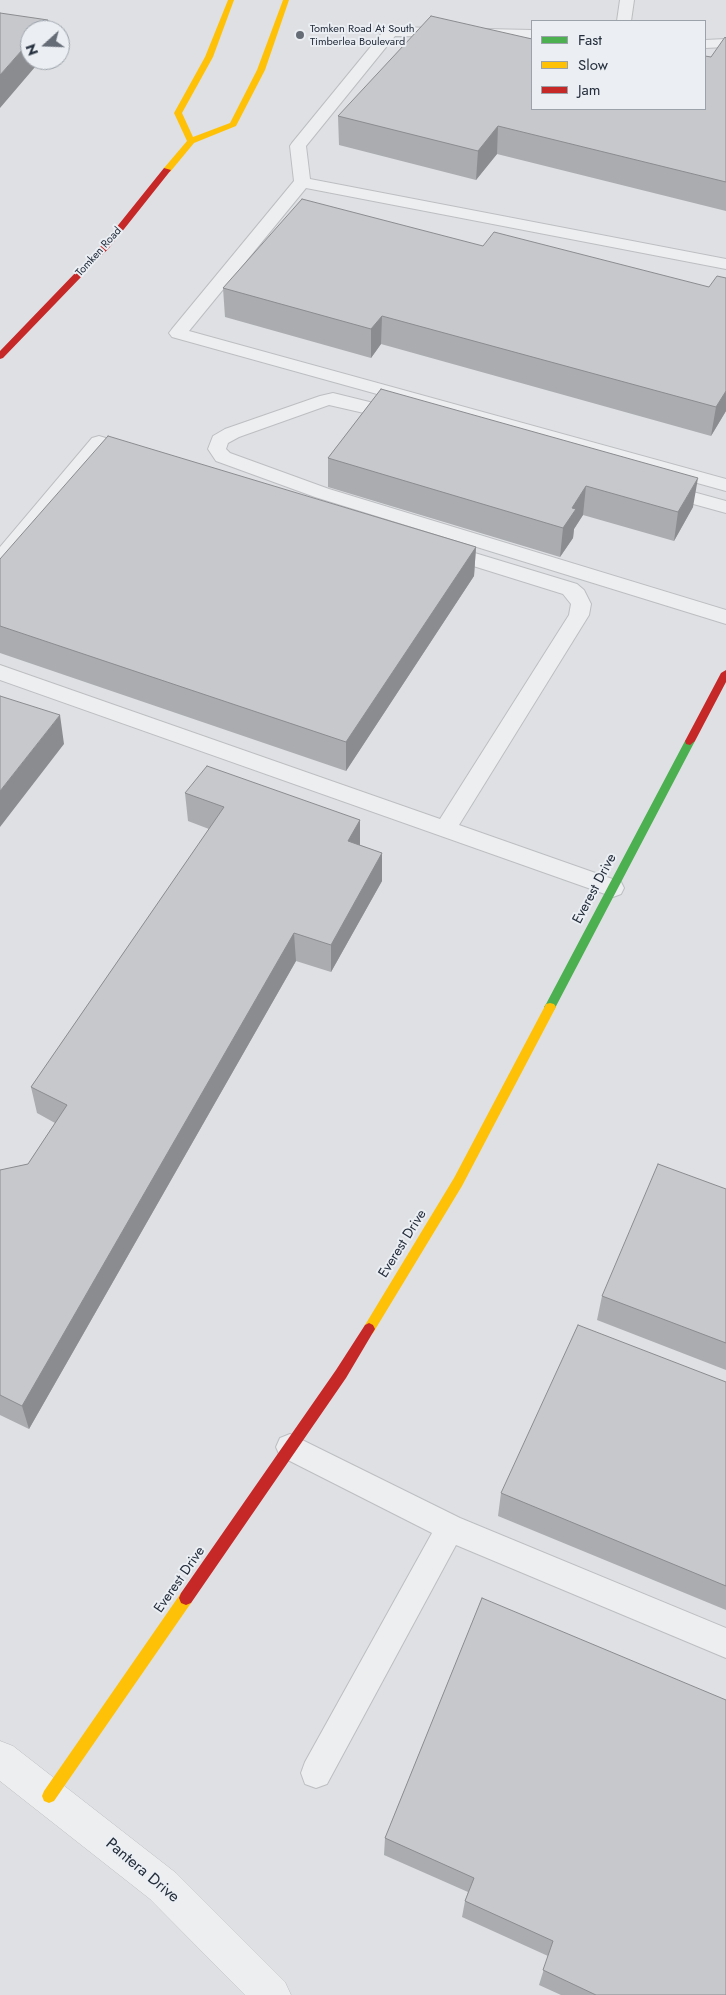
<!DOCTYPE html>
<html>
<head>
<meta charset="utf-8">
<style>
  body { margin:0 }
  #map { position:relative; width:726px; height:1995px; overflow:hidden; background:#dee0e3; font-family:Jost,sans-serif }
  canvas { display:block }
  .legend { position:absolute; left:531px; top:20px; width:175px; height:90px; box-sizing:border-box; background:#ebeff4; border:1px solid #9ca2aa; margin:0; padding:6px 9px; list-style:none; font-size:15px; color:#252e3c }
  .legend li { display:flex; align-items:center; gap:10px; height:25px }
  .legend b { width:25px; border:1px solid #9ca2aa }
  .north { position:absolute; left:20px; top:20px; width:50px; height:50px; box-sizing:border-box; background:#ebeff4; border:1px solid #9ca2aa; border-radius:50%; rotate:250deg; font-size:14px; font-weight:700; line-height:20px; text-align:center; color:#252e3c }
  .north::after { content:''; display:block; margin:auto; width:18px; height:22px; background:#666c76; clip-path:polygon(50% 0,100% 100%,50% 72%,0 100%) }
</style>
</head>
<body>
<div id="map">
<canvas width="726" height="1995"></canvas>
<ul class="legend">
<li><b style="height:6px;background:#4caf50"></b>Fast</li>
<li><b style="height:6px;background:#ffc107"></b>Slow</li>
<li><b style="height:6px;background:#c62828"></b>Jam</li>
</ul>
<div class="north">N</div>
</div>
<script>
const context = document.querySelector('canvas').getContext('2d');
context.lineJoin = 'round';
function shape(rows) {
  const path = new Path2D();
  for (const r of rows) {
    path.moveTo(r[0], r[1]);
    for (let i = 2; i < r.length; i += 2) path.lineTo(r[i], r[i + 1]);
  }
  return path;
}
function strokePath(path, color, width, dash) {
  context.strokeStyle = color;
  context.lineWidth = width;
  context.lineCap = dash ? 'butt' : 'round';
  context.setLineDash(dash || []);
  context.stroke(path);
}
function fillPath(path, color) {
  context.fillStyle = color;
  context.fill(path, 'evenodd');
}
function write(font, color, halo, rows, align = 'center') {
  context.font = font + ' Jost,sans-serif';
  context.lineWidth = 4;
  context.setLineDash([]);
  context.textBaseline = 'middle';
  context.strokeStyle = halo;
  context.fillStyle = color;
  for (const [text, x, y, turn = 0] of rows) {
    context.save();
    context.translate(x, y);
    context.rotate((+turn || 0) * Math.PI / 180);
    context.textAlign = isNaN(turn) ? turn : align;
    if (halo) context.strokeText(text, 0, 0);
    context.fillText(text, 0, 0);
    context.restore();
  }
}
const lane = shape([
  [620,0,634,0,631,21,617,21,620,0],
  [391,27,532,30,532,38,395,36,306,146,310,179,726,259,726,269,306,188,189,331,726,479,726,491,172,337,169,333,172,329,294,181,290,146,292,143,386,28,391,27],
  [726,39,726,47,705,48,705,40,726,39],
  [333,393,406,411,408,415,406,419,399,421,329,405,239,437,228,443,226,449,230,453,329,489,726,610,726,624,315,497,216,461,208,449,213,436,225,429,320,396,333,393],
  [99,436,139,448,141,452,139,456,132,458,103,449,7,565,0,566,0,547,92,438,99,436],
  [664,484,726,501,726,513,657,494,654,490,657,486,664,484],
  [445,544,577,584,584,590,591,604,589,615,459,825,621,882,624,888,621,894,613,897,605,894,0,680,0,665,440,819,569,615,571,604,563,594,438,555,435,550,438,545,445,544],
  [290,1434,460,1518,726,1628,726,1658,456,1545,327,1784,316,1788,305,1784,301,1773,305,1762,432,1533,280,1456,276,1447,280,1438,290,1434]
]);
const street = shape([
  [0,1741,13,1746,176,1873,285,1982,291,1995,245,1995,150,1899,0,1781,0,1741]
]);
const fast = shape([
  [690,737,695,741,554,1010,546,1010,544,1007,546,1004,685,741,690,737]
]);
const slow = shape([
  [228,0,234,0,213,57,182,113,193,137,230,123,257,70,283,0,289,0,265,70,236,126,194,143,170,172,164,172,164,168,187,141,174,113,205,57,228,0],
  [550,1003,554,1004,556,1007,462,1186,373,1333,369,1335,365,1333,363,1329,365,1325,454,1178,546,1004,550,1003],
  [186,1591,191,1593,193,1598,191,1603,54,1801,49,1803,44,1801,42,1796,44,1791,181,1593,186,1591]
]);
const jam = shape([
  [164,168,171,170,109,248,3,358,0,359,0,351,103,244,164,168],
  [726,670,726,682,695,741,690,745,686,744,685,741,721,673,726,670],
  [369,1323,373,1325,375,1329,346,1378,191,1603,186,1605,181,1603,179,1598,181,1593,336,1370,365,1325,369,1323]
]);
const wall = shape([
  [726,38,726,211,497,154,476,180,339,145,338,116,532,109,711,57],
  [483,246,709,287,726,278,726,411,711,436,381,344,371,358,225,317,223,288],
  [381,389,693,507,674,541,583,515,574,529,573,538,560,557,328,487,328,458],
  [476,547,474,576,346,771,0,653,0,559],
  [185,793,360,820,360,845,382,853,382,881,331,972,296,961,29,1429,0,1415,0,1170,28,1164,55,1123,37,1113,31,1087,209,829,188,821],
  [726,1189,726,1370,597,1320,602,1296],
  [726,1382,726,1610,498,1516,501,1493],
  [482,1598,726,1995,561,1995,539,1985,548,1956,462,1917,465,1901,468,1892,384,1855,385,1838]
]);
const shadedWall = shape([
  [48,20,49,30,39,30],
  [30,41,30,60,41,60,0,108,0,75],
  [498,126,497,154,476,180,478,151],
  [382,316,381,344,371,358,371,329],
  [726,391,726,411,711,436,716,407],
  [698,478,693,507,674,541,678,512],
  [586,486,583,515,574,529,573,538,560,557,563,528,572,508],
  [476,547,474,576,346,771,346,742],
  [60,715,64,744,0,827,0,791],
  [360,820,360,848,348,841],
  [382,853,382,881,331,972,331,945],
  [294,933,296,961,29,1429,22,1406]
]);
const building = shape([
  [0,13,48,20,39,30,30,30,30,41,0,75,0,13],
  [431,16,532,39,532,109,705,109,705,56,711,57,725,37,726,38,726,182,498,126,478,151,338,116,431,16],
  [302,199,483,246,494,232,709,287,717,276,726,278,726,391,716,407,382,316,371,329,223,288,302,199],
  [381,389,698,478,678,512,586,486,572,508,576,509,563,528,328,458,381,389],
  [108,436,476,547,346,742,0,626,0,559,108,436],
  [0,696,60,715,0,791,0,696],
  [207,766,360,820,348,841,382,853,331,945,294,933,22,1406,0,1395,0,1170,28,1164,67,1105,31,1087,224,807,185,793,207,766],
  [658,1164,726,1189,726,1343,602,1296,658,1164],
  [578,1325,726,1382,726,1586,501,1493,578,1325],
  [482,1598,726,1700,726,1995,596,1995,543,1970,553,1941,465,1901,474,1878,385,1838,482,1598]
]);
const markers = [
  [300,35,5,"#666c76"]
];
const farPoinames = [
  ["Tomken Road At South",310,29],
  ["Timberlea Boulevard",310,42]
];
const farStreetnames = [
  ["Tomken Road",99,252,-48]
];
const streetNames = [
  ["Everest Drive",595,889,-62],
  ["Everest Drive",403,1244,-58],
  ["Everest Drive",180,1580,-55]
];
const nearStreetnames = [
  ["Pantera Drive",142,1871,40]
];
strokePath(lane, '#bcbec1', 2);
strokePath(street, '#bcbec1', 1);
fillPath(lane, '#edeef0');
fillPath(street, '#edeef0');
fillPath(fast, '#4caf50');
fillPath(slow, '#ffc107');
fillPath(jam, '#c62828');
fillPath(wall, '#aaacaf');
fillPath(shadedWall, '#8b8c8f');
fillPath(building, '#c6c8cc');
strokePath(building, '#8b8c8f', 1);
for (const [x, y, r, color] of markers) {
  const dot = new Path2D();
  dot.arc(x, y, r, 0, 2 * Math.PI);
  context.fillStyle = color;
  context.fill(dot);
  strokePath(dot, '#ebeff4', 2);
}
write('11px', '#252e3c', '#ebeff4', farPoinames, 'left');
write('11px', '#252e3c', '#ebeff4', farStreetnames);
write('14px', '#252e3c', '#ebeff4', streetNames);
write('16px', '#252e3c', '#ebeff4', nearStreetnames);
</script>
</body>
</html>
